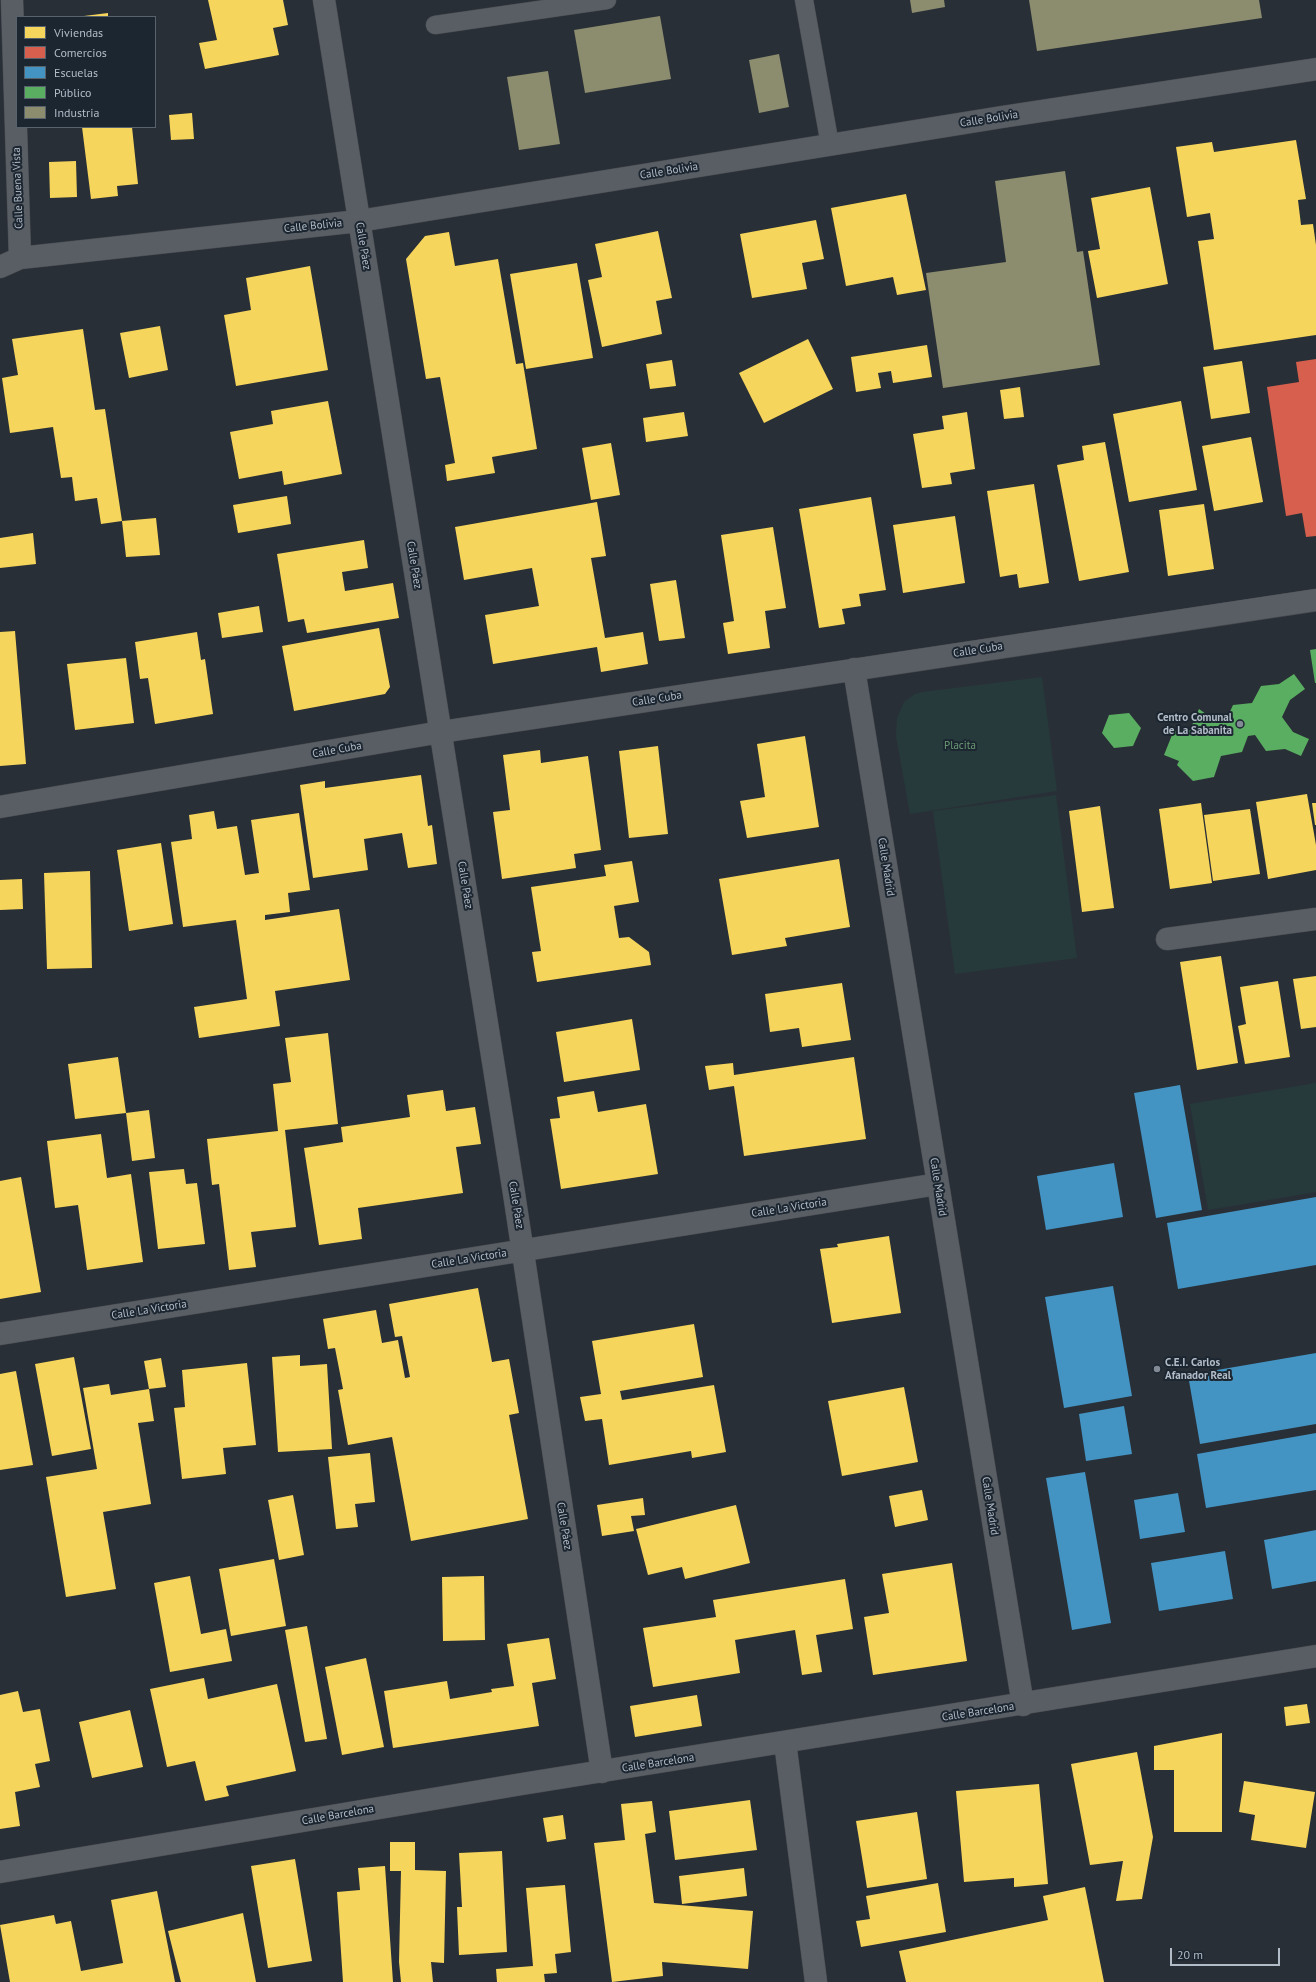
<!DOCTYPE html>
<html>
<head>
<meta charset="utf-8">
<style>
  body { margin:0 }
  #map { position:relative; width:1316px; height:1982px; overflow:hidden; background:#292f36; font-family:"PT Sans",sans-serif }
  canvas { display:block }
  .legend { position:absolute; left:16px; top:16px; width:140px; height:112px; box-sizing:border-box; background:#1c2631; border:1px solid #58626d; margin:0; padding:5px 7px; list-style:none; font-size:12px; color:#b2bcc8 }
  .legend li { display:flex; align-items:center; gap:8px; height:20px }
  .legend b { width:20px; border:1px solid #58626d }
  .scale { position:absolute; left:1170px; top:1948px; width:110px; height:18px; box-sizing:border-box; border:2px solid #b2bcc8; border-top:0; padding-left:5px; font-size:12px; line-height:14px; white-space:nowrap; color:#b2bcc8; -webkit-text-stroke:3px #1c2631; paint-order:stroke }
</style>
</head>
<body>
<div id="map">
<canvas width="1316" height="1982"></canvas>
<ul class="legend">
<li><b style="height:11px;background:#f6d55c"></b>Viviendas</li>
<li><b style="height:11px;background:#d6604d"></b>Comercios</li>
<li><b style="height:11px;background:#4393c3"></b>Escuelas</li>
<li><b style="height:11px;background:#5aae61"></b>Público</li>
<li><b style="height:11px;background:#8c8c6e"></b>Industria</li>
</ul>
<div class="scale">20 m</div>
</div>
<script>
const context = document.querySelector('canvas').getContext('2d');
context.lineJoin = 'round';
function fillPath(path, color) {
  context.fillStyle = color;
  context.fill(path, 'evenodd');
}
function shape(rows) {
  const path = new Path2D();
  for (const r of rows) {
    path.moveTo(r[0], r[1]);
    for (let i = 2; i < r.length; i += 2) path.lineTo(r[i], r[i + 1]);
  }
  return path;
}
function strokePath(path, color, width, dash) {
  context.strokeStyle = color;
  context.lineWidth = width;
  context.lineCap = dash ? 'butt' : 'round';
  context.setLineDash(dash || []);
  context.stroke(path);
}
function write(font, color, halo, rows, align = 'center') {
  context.font = font + ' "PT Sans",sans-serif';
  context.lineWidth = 4;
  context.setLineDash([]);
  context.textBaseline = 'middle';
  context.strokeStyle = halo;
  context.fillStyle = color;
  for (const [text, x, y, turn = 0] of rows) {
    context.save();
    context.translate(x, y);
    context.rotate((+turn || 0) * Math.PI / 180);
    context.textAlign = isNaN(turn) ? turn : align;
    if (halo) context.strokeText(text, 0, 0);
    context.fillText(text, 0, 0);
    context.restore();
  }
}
const green = shape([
  [1042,677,1057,791,910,814,896,736,897,718,904,702,915,694,922,692],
  [1056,795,1077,958,955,974,933,811],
  [1316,1083,1316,1192,1208,1210,1190,1104]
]);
const homes = shape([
  [208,0,283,0,288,25,273,28,279,55,205,69,199,43,217,40],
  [108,13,108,17,84,17,84,16],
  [192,113,194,139,171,140,169,115],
  [82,127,132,127,138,184,117,186,118,196,91,199],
  [1296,140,1306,199,1298,200,1301,225,1313,224,1316,245,1316,335,1214,350,1198,241,1214,239,1210,213,1187,217,1176,147,1212,142,1214,152],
  [76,161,77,197,50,198,49,162],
  [1150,187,1168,284,1097,298,1088,251,1100,249,1091,198],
  [906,194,926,290,897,295,893,277,846,286,831,208],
  [816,220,824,259,802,263,807,289,752,298,740,234],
  [658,231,672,298,656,301,662,334,602,347,588,280,602,277,595,244],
  [449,232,455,266,498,259,516,364,523,363,537,449,492,457,495,473,447,481,445,465,455,463,440,377,426,379,406,259,425,236],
  [577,263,593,358,526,369,510,274],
  [310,266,328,370,236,386,224,315,251,310,246,278],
  [160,326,168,370,129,378,120,333],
  [83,329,95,410,105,409,122,521,101,524,97,498,75,501,72,477,61,478,53,427,10,433,2,378,18,375,12,339],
  [808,339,833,389,764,423,739,373],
  [927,345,932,377,893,383,891,371,878,373,881,388,856,392,851,357],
  [672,360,676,386,650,389,646,364],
  [1242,361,1250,413,1211,419,1203,367],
  [1020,387,1024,417,1004,419,1000,390],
  [328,401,342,474,284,485,282,471,239,479,230,432,273,424,271,411],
  [1181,401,1197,490,1129,502,1113,414],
  [684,412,688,436,646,442,643,418],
  [967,412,975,469,950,473,952,484,922,488,913,434,944,429,942,416],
  [1251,437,1263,502,1214,511,1202,446],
  [1105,442,1129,572,1079,581,1057,465,1084,460,1082,446],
  [611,443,620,495,591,500,582,448],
  [1034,484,1049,583,1019,588,1017,574,1000,577,987,491],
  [287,496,291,524,238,533,233,505],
  [871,497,886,590,859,594,861,606,842,609,845,624,819,628,799,509],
  [597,502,606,556,591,558,605,638,643,632,648,664,601,672,597,647,493,664,485,615,539,606,532,568,464,580,455,527],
  [1204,504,1214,569,1168,576,1159,510],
  [955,516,965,583,903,593,893,525],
  [156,518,160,555,126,557,122,521],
  [773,527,786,608,765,611,770,648,728,654,723,623,734,621,721,535],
  [33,533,36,564,0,568,0,538],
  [364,540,368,568,342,572,345,591,393,583,399,618,307,633,304,619,288,622,277,554],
  [676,580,685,638,659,641,650,584],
  [259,606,263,632,222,638,218,613],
  [379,628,390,687,385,694,294,711,282,646],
  [15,631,26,764,0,766,0,632],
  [197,632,201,660,205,659,213,714,155,724,148,678,140,679,135,642],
  [126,658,134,723,75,730,67,664],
  [805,736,819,827,747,838,740,801,765,797,757,744],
  [658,746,668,834,629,838,619,751],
  [540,750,541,763,588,756,601,850,574,854,576,868,502,879,493,812,510,810,503,755],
  [421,775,428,826,432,825,437,864,408,868,402,833,364,839,368,870,313,878,300,785,325,781,325,788],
  [1307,794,1316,845,1316,870,1268,879,1256,802],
  [1201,803,1212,883,1170,889,1159,809],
  [1312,803,1316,803,1316,825,1315,825],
  [1100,806,1114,908,1082,912,1069,811],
  [1250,809,1260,874,1213,881,1204,815],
  [214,811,217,829,237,826,245,875,259,873,251,820,299,813,310,890,288,893,290,912,265,915,265,920,339,909,350,980,275,991,280,1026,199,1038,194,1007,247,999,236,920,183,927,171,842,192,839,189,815],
  [161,843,173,924,129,931,117,850],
  [839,859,850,927,785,938,787,946,732,955,719,879],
  [632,861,639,902,614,906,619,938,629,937,649,952,651,965,537,982,532,952,541,951,531,887,606,876,604,865],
  [90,871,92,968,47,969,44,873],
  [22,879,23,909,0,910,0,880],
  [1221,956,1238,1063,1197,1070,1180,962],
  [1316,976,1316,1027,1301,1029,1293,979],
  [1278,981,1290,1057,1245,1064,1238,1026,1246,1024,1240,987],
  [842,983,851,1040,802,1047,799,1028,770,1032,765,994],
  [632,1019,640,1070,564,1082,556,1032],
  [328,1033,338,1124,285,1130,296,1227,251,1232,256,1267,229,1270,219,1184,212,1185,207,1139,278,1131,273,1084,291,1082,285,1038],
  [118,1057,126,1113,75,1119,68,1064],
  [854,1057,866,1139,744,1156,734,1086,709,1090,705,1066,733,1063,734,1075],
  [443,1090,446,1111,475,1107,481,1144,456,1147,463,1193,358,1208,362,1239,319,1245,304,1148,343,1142,341,1127,410,1117,407,1095],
  [594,1091,598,1112,646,1104,658,1174,561,1189,550,1119,560,1118,557,1097],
  [149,1110,155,1158,132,1161,126,1113],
  [101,1134,107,1178,131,1174,143,1262,87,1270,78,1205,55,1208,47,1141],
  [184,1169,186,1184,197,1183,205,1244,158,1249,149,1172],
  [21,1177,41,1292,0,1299,0,1181],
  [889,1236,901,1313,832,1323,820,1249,838,1247,837,1244],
  [478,1288,492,1362,509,1359,519,1413,509,1415,528,1519,411,1541,392,1437,348,1445,338,1390,343,1389,335,1348,328,1349,323,1319,376,1310,382,1343,398,1340,405,1378,410,1377,402,1336,395,1337,389,1304],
  [694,1324,703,1377,620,1391,622,1400,714,1385,726,1452,692,1458,691,1451,609,1465,602,1419,585,1421,580,1397,601,1394,592,1341],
  [300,1355,300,1366,327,1364,332,1449,278,1452,272,1357],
  [74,1357,91,1449,52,1456,35,1364],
  [161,1358,166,1387,149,1389,144,1361],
  [247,1363,256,1445,223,1448,226,1474,182,1479,174,1408,185,1407,182,1370],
  [16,1371,33,1465,0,1470,0,1374],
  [109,1384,111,1395,149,1389,154,1421,138,1423,151,1504,103,1512,116,1589,66,1597,46,1477,97,1469,83,1388],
  [904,1387,918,1462,842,1476,828,1401],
  [370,1453,375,1502,355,1504,358,1527,336,1529,328,1457],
  [922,1490,928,1520,895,1527,889,1496],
  [293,1495,304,1555,279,1560,268,1500],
  [643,1498,645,1515,631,1516,634,1531,602,1536,597,1505],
  [736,1505,750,1563,685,1579,682,1567,648,1575,636,1529],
  [274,1559,286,1626,231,1636,219,1569],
  [952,1563,967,1661,873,1675,864,1617,889,1613,882,1574],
  [190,1576,201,1634,226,1629,232,1661,170,1672,154,1583],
  [484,1576,485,1640,443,1641,442,1577],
  [845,1579,853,1629,816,1635,822,1672,802,1675,795,1630,735,1640,740,1673,653,1687,643,1628,716,1617,713,1600],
  [307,1626,327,1739,305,1742,285,1630],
  [549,1638,556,1679,532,1683,539,1726,393,1748,384,1691,447,1681,450,1699,492,1692,491,1689,514,1686,507,1644],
  [366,1658,384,1747,342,1755,325,1667],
  [204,1678,208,1699,277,1684,296,1771,226,1786,229,1796,205,1801,195,1761,167,1767,150,1689],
  [18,1691,23,1712,40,1709,50,1761,35,1764,40,1787,15,1792,20,1826,0,1829,0,1695],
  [697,1695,702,1726,635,1737,630,1706],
  [1307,1704,1310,1723,1286,1726,1284,1707],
  [130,1710,143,1767,92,1778,79,1722],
  [1222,1733,1222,1832,1174,1832,1174,1770,1154,1770,1154,1746],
  [1137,1752,1153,1837,1142,1899,1116,1901,1123,1861,1090,1865,1071,1764],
  [1244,1781,1315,1792,1306,1848,1251,1840,1255,1815,1239,1812],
  [1039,1784,1048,1884,1014,1887,1014,1878,964,1882,956,1791],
  [750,1800,757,1850,675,1860,669,1811],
  [652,1801,656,1832,645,1834,654,1903,753,1911,748,1969,662,1962,663,1976,612,1982,594,1843,625,1840,621,1804],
  [917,1812,927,1879,867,1888,856,1821],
  [563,1815,566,1839,547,1842,543,1818],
  [390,1842,415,1842,415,1870,446,1871,444,1963,431,1962,433,1982,401,1982,399,1962,401,1871,390,1871],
  [502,1851,507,1952,459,1955,457,1907,462,1907,459,1853],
  [295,1859,312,1961,268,1968,251,1866],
  [385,1866,393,1982,343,1982,337,1892,360,1890,358,1868],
  [744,1868,747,1896,682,1904,679,1876],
  [938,1883,946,1932,861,1947,856,1921,870,1919,866,1896],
  [565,1885,571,1952,555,1954,557,1973,544,1974,545,1982,497,1982,496,1969,533,1966,526,1888],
  [1085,1887,1104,1982,906,1982,899,1951,1048,1920,1043,1896],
  [157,1891,175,1982,10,1982,0,1925,54,1915,56,1924,71,1921,81,1971,123,1963,111,1900],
  [243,1913,256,1982,181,1982,168,1931]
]);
const shops = shape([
  [1316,359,1316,536,1306,537,1302,513,1286,516,1267,387,1299,382,1296,362]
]);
const schools = shape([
  [1180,1085,1202,1210,1156,1218,1134,1093],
  [1114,1163,1123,1217,1046,1230,1037,1176],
  [1316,1197,1316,1265,1178,1289,1167,1223],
  [1113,1286,1132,1396,1064,1408,1045,1297],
  [1316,1353,1316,1424,1200,1444,1188,1375],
  [1124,1406,1132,1454,1086,1461,1079,1414],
  [1316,1433,1316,1490,1206,1508,1197,1454],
  [1085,1472,1111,1623,1072,1630,1046,1478],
  [1178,1493,1185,1532,1140,1539,1134,1500],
  [1316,1530,1316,1581,1272,1589,1264,1540],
  [1225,1551,1233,1599,1159,1611,1151,1563]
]);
const public = shape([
  [1316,649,1316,683,1315,683,1310,650],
  [1294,674,1305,689,1290,700,1282,717,1293,732,1309,739,1301,756,1285,749,1266,751,1255,735,1248,736,1242,752,1221,756,1214,777,1193,781,1177,765,1179,761,1164,755,1174,730,1190,730,1199,709,1213,719,1228,716,1233,705,1252,703,1261,686,1279,684],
  [1129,713,1141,728,1133,746,1114,748,1102,733,1109,715]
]);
const industry = shape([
  [910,0,944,0,945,7,912,13],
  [1029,0,1259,0,1262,18,1037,51],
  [660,16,671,79,585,93,574,30],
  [779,54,789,107,759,113,749,60],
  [548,71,560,144,519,150,507,77],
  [1065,171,1077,252,1083,251,1100,365,943,388,926,273,1006,262,995,181]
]);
const service = shape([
  [804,0,830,145],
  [435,25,607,0]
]);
const minor = shape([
  [12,0,20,258],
  [324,0,513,1187,602,1772],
  [0,267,20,258,359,221,1002,117,1316,69],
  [854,669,1023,1705],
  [0,807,441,732,1316,600],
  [1167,939,1316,919],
  [0,1334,938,1184],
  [785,1742,816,1982],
  [0,1872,522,1784,1316,1656]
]);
const markers = [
  [1240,724,4,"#828b95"],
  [1157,1369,4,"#828b95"]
];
const streetNames = [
  ["Calle Bolivia",989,119,-9],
  ["Calle Bolivia",669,171,-9],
  ["Calle Buena Vista",18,188,-92],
  ["Calle Bolivia",313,226,-6],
  ["Calle Páez",363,246,81],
  ["Calle Páez",414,565,81],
  ["Calle Cuba",978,650,-9],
  ["Calle Cuba",657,699,-9],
  ["Calle Cuba",337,750,-10],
  ["Calle Madrid",886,867,81],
  ["Calle Páez",465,885,81],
  ["Calle Madrid",938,1187,81],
  ["Calle Páez",516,1205,81],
  ["Calle La Victoria",789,1208,-9],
  ["Calle La Victoria",469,1259,-9],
  ["Calle La Victoria",149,1310,-9],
  ["Calle Madrid",990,1506,81],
  ["Calle Páez",564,1526,81],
  ["Calle Barcelona",978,1712,-9],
  ["Calle Barcelona",658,1763,-9],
  ["Calle Barcelona",338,1815,-10]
];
const poiNames = [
  ["Centro Comunal",1232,718],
  ["de La Sabanita",1232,731],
  ["C.E.I. Carlos",1165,1363,"left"],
  ["Afanador Real",1165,1376,"left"]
];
const parkNames = [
  ["Placita",960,746]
];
fillPath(green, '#263a3c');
fillPath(homes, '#f6d55c');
fillPath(shops, '#d6604d');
fillPath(schools, '#4393c3');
fillPath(public, '#5aae61');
fillPath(industry, '#8c8c6e');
strokePath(service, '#474b51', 19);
strokePath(minor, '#474b51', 23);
strokePath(service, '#595e64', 18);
strokePath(minor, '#595e64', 22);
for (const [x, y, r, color] of markers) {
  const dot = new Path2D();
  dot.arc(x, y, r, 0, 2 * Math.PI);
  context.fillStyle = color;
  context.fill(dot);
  strokePath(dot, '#1c2631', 1.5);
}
write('11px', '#b2bcc8', '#1c2631', streetNames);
write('bold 11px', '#b2bcc8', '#1c2631', poiNames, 'right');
write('11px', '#6a9872', '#1c2631', parkNames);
</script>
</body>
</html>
